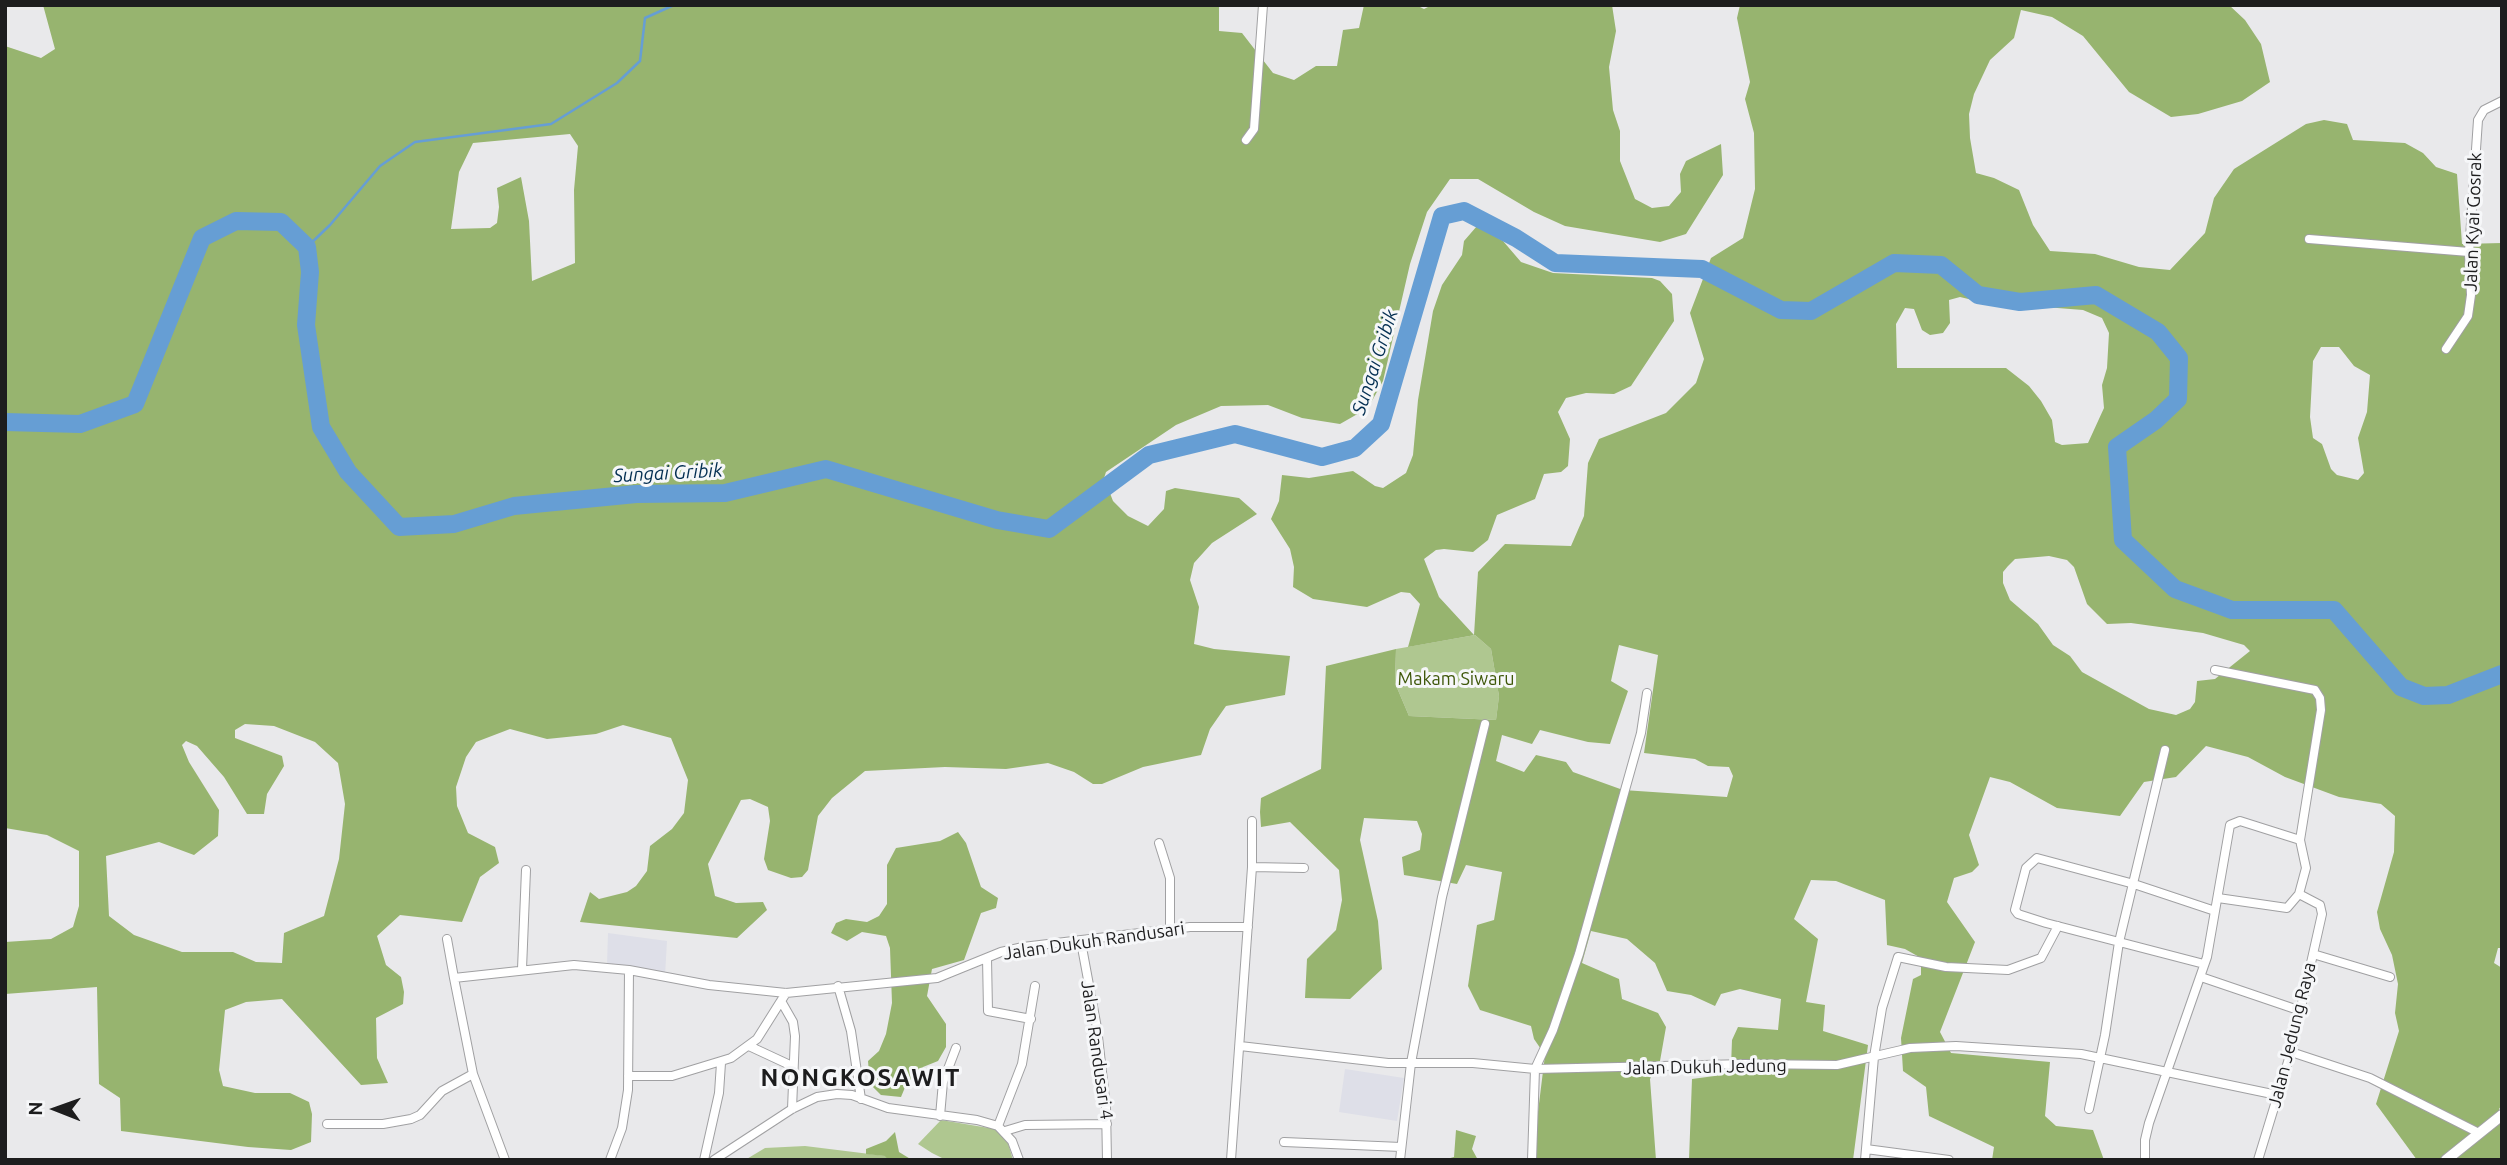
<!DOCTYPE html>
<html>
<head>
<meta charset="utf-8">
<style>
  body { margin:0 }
  #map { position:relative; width:2507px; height:1165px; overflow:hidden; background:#e9e9eb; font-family:Ubuntu,sans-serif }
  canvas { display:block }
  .frame { position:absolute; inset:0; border:7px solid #1d1d1e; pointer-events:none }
  .north { position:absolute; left:21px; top:1074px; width:70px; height:70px; -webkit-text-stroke:5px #f6f7f9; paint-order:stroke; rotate:271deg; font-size:19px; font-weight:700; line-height:28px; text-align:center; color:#1d1d1e }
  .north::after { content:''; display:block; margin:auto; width:24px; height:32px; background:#1d1d1e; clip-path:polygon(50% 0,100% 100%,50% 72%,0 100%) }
</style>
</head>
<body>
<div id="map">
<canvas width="2507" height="1165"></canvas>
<div class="frame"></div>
<div class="north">N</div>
</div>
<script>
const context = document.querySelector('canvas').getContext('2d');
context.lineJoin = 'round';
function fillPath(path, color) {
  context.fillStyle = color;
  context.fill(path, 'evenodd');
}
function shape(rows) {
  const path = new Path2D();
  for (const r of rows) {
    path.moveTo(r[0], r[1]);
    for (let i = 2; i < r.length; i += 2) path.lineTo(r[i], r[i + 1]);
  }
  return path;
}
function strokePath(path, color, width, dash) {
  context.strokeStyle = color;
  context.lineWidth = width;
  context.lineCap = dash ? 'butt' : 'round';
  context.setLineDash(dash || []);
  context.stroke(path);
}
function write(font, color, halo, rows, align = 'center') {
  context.font = font + ' Ubuntu,sans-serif';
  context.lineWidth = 6;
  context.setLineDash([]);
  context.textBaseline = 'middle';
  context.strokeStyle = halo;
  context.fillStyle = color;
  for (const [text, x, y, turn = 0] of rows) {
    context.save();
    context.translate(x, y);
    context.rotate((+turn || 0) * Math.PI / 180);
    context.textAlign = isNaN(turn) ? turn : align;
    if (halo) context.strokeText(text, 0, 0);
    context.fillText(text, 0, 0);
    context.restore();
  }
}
const built = shape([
  [608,933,667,941,665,976,607,965],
  [1345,1069,1404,1078,1397,1121,1339,1112]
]);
const green = shape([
  [1475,635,1491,649,1499,696,1496,720,1409,716,1395,683,1396,649],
  [941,1120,995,1129,1006,1136,1013,1160,946,1160,932,1153,918,1144],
  [805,1146,886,1156,888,1160,745,1160,765,1148]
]);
const forest = shape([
  [43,5,1219,5,1219,31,1242,33,1273,73,1294,80,1316,66,1337,66,1343,30,1359,28,1364,5,1416,5,1424,9,1432,5,1612,5,1616,31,1609,67,1613,110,1620,131,1620,161,1635,199,1652,208,1669,206,1681,192,1680,174,1686,161,1721,144,1723,175,1686,234,1660,242,1565,226,1534,212,1478,179,1450,179,1427,212,1410,264,1383,381,1368,408,1340,424,1302,418,1268,405,1221,406,1176,425,1106,472,1104,478,1113,501,1128,516,1148,526,1164,509,1166,491,1175,488,1239,498,1257,514,1212,543,1194,563,1190,580,1199,607,1194,644,1214,649,1290,656,1285,695,1226,706,1210,729,1201,755,1143,767,1102,784,1093,784,1074,772,1048,763,1006,769,945,767,865,771,832,798,818,816,808,870,802,877,791,878,768,870,764,859,770,821,768,807,750,799,741,800,708,864,715,896,736,903,763,902,767,910,737,938,580,922,590,892,599,899,627,892,636,886,647,871,650,846,672,829,684,813,688,780,671,738,623,725,596,734,547,739,510,729,476,742,466,757,456,787,457,806,468,833,495,847,499,863,480,877,462,922,400,915,377,936,386,965,401,977,404,992,403,1004,376,1018,377,1058,388,1083,361,1085,282,999,246,1002,225,1010,219,1070,223,1086,255,1093,290,1093,309,1102,312,1114,311,1142,291,1150,248,1147,121,1131,120,1098,99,1084,97,987,5,994,5,942,51,939,73,927,79,906,79,851,47,835,5,828,5,46,41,58,55,49],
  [570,134,578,146,574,190,575,263,532,281,529,221,521,177,497,188,499,207,497,223,490,228,451,229,459,172,473,143],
  [245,724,274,726,315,742,338,763,345,804,339,859,324,916,284,933,282,963,256,962,233,952,182,952,134,935,109,916,106,856,159,842,194,855,218,836,219,810,189,762,182,745,186,741,197,746,224,777,247,814,264,814,267,794,284,766,282,756,235,738,235,730],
  [1740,5,2229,5,2245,20,2261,44,2270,82,2242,101,2198,114,2171,117,2129,92,2083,36,2052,17,2021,10,2014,38,1990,60,1974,94,1969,114,1970,138,1976,173,1994,178,2019,190,2033,225,2050,251,2095,254,2139,267,2170,270,2205,233,2214,198,2234,169,2306,124,2324,120,2347,124,2353,140,2405,143,2423,153,2436,167,2457,174,2462,244,2502,243,2502,948,2498,948,2494,963,2502,968,2502,1105,2499,1109,2502,1117,2502,1160,2417,1160,2376,1104,2399,1031,2395,1013,2398,984,2392,955,2380,929,2377,912,2394,852,2395,816,2381,804,2339,797,2285,777,2248,757,2206,746,2176,777,2144,782,2120,816,2057,808,2010,782,1990,777,1969,835,1979,865,1972,872,1954,878,1947,902,1975,942,1940,1032,1951,1053,2050,1062,2045,1116,2056,1126,2093,1130,2104,1160,1992,1160,1994,1147,1929,1116,1926,1087,1903,1071,1901,1038,1913,979,1921,975,1921,958,1905,949,1887,945,1885,900,1836,881,1811,880,1794,919,1818,939,1806,1002,1825,1005,1823,1031,1868,1045,1853,1160,1689,1160,1692,1079,1722,1075,1731,1067,1732,1040,1738,1027,1778,1030,1781,999,1740,989,1721,994,1715,1006,1691,995,1667,991,1655,963,1627,939,1591,931,1582,963,1619,979,1622,999,1658,1013,1666,1027,1660,1061,1650,1079,1656,1160,1537,1160,1537,1120,1545,1055,1534,1039,1531,1026,1480,1010,1468,986,1477,925,1494,920,1502,872,1466,865,1457,884,1404,875,1402,857,1420,850,1422,834,1417,821,1364,818,1360,840,1378,921,1382,969,1350,999,1305,998,1307,959,1336,930,1342,900,1339,870,1290,822,1261,827,1260,812,1261,798,1321,769,1326,666,1396,649,1395,683,1409,716,1496,720,1499,696,1491,649,1475,635,1408,647,1420,604,1410,593,1401,592,1367,607,1313,599,1293,587,1294,567,1290,549,1271,519,1279,501,1282,475,1309,478,1353,471,1375,486,1383,488,1406,473,1413,455,1418,400,1433,311,1442,285,1462,255,1464,241,1477,226,1503,241,1521,262,1553,273,1652,278,1660,281,1672,294,1674,321,1631,386,1614,394,1586,393,1566,398,1558,412,1570,439,1568,466,1561,472,1544,474,1535,499,1497,515,1488,540,1473,552,1444,549,1436,550,1424,559,1439,597,1474,635,1478,572,1505,544,1571,546,1584,516,1588,463,1599,439,1666,413,1696,383,1704,359,1690,313,1711,258,1743,238,1755,189,1754,133,1745,99,1750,82,1737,18],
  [1960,297,1981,302,2083,310,2102,318,2109,333,2107,368,2102,385,2104,408,2088,443,2062,445,2055,442,2052,420,2041,401,2029,386,2006,368,1897,368,1896,324,1905,308,1914,309,1922,330,1930,335,1943,333,1950,323,1949,300],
  [2321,347,2339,347,2354,366,2370,375,2367,412,2358,438,2364,473,2358,480,2337,475,2331,469,2322,444,2313,438,2310,417,2313,361],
  [2049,556,2067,560,2074,567,2087,604,2107,624,2131,623,2203,633,2244,645,2250,651,2215,679,2197,681,2195,702,2190,709,2176,715,2149,709,2082,672,2070,656,2053,645,2038,624,2010,600,2003,583,2003,572,2008,566,2015,559],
  [1619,645,1658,655,1644,753,1695,759,1708,766,1729,767,1733,776,1727,797,1623,790,1573,772,1566,762,1536,755,1524,772,1496,761,1502,735,1532,744,1540,730,1588,742,1610,744,1628,691,1611,681],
  [958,832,966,843,981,887,998,898,996,908,981,913,964,960,932,969,927,996,946,1024,946,1047,938,1061,923,1067,906,1085,901,1097,881,1095,870,1084,868,1061,879,1051,886,1034,892,1003,890,948,886,936,862,932,847,941,831,933,836,923,846,919,867,922,879,916,887,904,887,865,896,848,940,841],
  [1456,1130,1476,1136,1472,1149,1478,1160,1443,1160,1454,1157],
  [895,1132,899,1152,912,1160,888,1160,885,1156,866,1154,866,1149,886,1141]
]);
const stream = shape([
  [307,247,330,225,380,166,415,142,551,124,617,83,640,61,645,18,674,5]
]);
const river = shape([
  [5,422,80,424,135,404,202,238,236,221,281,222,307,247,310,272,306,325,321,427,348,472,399,527,454,524,514,506,636,494,725,493,826,469,997,520,1049,529,1149,455,1235,434,1322,457,1355,448,1381,424,1442,216,1464,211,1516,238,1555,263,1702,269,1781,310,1811,311,1894,263,1941,265,1978,295,2020,302,2096,295,2158,332,2179,358,2178,399,2156,420,2117,447,2123,540,2175,589,2232,610,2334,610,2401,687,2424,696,2448,695,2502,674]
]);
const minor = shape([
  [1246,140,1254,129,1263,5],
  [2309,239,2469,252],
  [2446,349,2468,316,2471,295,2469,252,2478,120,2484,110,2502,101],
  [2215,670,2315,690,2320,698,2321,710,2300,840],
  [1159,843,1170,878,1170,929],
  [1252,867,1304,868],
  [447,939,454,978],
  [1081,942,1097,1028,1106,1107,1107,1160],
  [2313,954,2390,977],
  [987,958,988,1011,1031,1019],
  [2204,964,2046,923,2018,914,2015,910,2026,868,2037,858,2134,884,2215,911],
  [522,969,526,870],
  [2201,977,2301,1011],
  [838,986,851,1031,861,1099],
  [781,1001,793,1022,795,1036,792,1109],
  [749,1046,792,1066],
  [1240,1046,1388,1063,1473,1063,1535,1069,1745,1064,1837,1065,1910,1048,1956,1046,2081,1054,2277,1095],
  [2291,1052,2370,1078,2479,1133],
  [628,1076,672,1076,731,1058,757,1039,786,993],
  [2089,1109,2105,1035,2119,942,2165,750],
  [940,1116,943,1082,956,1048],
  [327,1124,383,1124,411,1119,420,1115,442,1091,473,1074],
  [998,1126,1022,1064,1035,986],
  [1005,1131,1025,1125,1107,1124],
  [1284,1142,1401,1147],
  [1866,1149,1949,1160],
  [505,1160,473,1074,454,978,574,965,629,970,709,985,786,993,937,978,1001,952,1023,947,1190,927,1248,927],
  [610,1160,622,1128,628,1090,629,970],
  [704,1160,719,1093,721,1063],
  [714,1160,792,1109,817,1097,837,1094,852,1095,888,1108,977,1120,998,1126,1012,1141,1019,1160],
  [1231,1160,1252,867,1252,821],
  [1400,1160,1411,1063,1442,897,1485,724],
  [1532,1160,1535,1069,1553,1030,1579,954,1641,733,1647,693],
  [1865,1160,1874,1057,1882,1008,1898,957,1946,967,2008,970,2041,958,2058,926],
  [2145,1160,2145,1140,2149,1123,2207,957,2230,825,2240,821,2300,840,2306,868,2299,894,2287,908,2218,898],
  [2258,1160,2291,1052,2322,914,2320,905,2299,894]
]);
const tertiary = shape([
  [2446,1160,2502,1115]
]);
const streetNames = [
  ["Jalan Kyai Gosrak",2473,222,-88],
  ["Jalan Dukuh Randusari",1094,941,-8],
  ["Jalan Jedung Raya",2292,1035,-76],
  ["Jalan Randusari 4",1097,1050,82],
  ["Jalan Dukuh Jedung",1705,1067,-1]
];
const parkNames = [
  ["Makam Siwaru",1456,679]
];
const waterNames = [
  ["Sungai Gribik",1375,362,-72],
  ["Sungai Gribik",668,473,-3]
];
const districtNames = [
  ["NONGKOSAWIT",861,1078]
];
fillPath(built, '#dedfe8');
fillPath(green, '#afc790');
fillPath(forest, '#97b46f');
strokePath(stream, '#669ed4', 2.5);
strokePath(river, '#669ed4', 18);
strokePath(minor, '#a0a0a2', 10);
strokePath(tertiary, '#a0a0a2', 12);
strokePath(minor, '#fff', 8);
strokePath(tertiary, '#fff', 10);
write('18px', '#1d1d1e', '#f6f7f9', streetNames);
write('18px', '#3f580a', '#f6f7f9', parkNames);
write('italic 19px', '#042f52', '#f6f7f9', waterNames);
context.letterSpacing = '2px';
write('bold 24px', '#1d1d1e', '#f6f7f9', districtNames);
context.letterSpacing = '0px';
</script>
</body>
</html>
